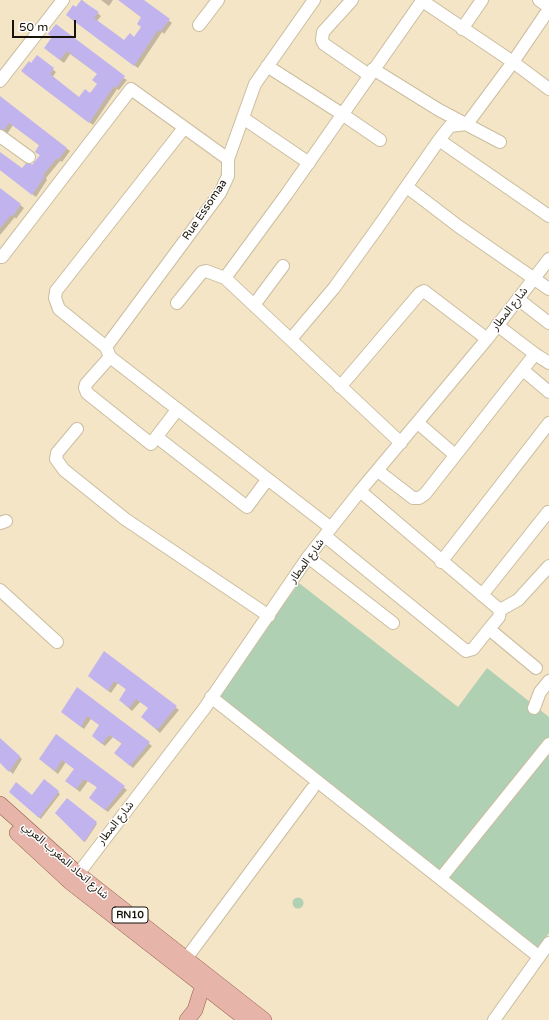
<!DOCTYPE html>
<html>
<head>
<meta charset="utf-8">
<style>
  body { margin:0 }
  #map { position:relative; width:549px; height:1020px; overflow:hidden; background:#f3e5c6; font-family:"Varela Round",sans-serif }
  canvas { display:block }
  .scale { position:absolute; left:12px; top:20px; width:64px; height:18px; box-sizing:border-box; border:2px solid #181308; border-top:0; padding-left:5px; font-size:12px; line-height:14px; white-space:nowrap; color:#181308; -webkit-text-stroke:3px #fff; paint-order:stroke }
</style>
</head>
<body>
<div id="map">
<canvas width="549" height="1020"></canvas>
<div class="scale">50 m</div>
</div>
<script>
const context = document.querySelector('canvas').getContext('2d');
context.lineJoin = 'round';
function fillPath(path, color) {
  context.fillStyle = color;
  context.fill(path, 'evenodd');
}
function shape(rows) {
  const path = new Path2D();
  for (const r of rows) {
    if (r.length === 3) {
      path.moveTo(r[0] + r[2], r[1]);
      path.arc(r[0], r[1], r[2], 0, 2 * Math.PI);
      continue;
    }
    path.moveTo(r[0], r[1]);
    for (let i = 2; i < r.length; i += 2) path.lineTo(r[i], r[i + 1]);
  }
  return path;
}
function strokePath(path, color, width, dash) {
  context.strokeStyle = color;
  context.lineWidth = width;
  context.lineCap = dash ? 'butt' : 'round';
  context.setLineDash(dash || []);
  context.stroke(path);
}
function write(font, color, halo, rows, align = 'center') {
  context.font = font + ' "Varela Round","Noto Sans Arabic",sans-serif';
  context.lineWidth = 3;
  context.setLineDash([]);
  context.textBaseline = 'middle';
  context.strokeStyle = halo;
  context.fillStyle = color;
  for (const [text, x, y, turn = 0] of rows) {
    context.save();
    context.translate(x, y);
    context.rotate((+turn || 0) * Math.PI / 180);
    context.textAlign = isNaN(turn) ? turn : align;
    if (halo) context.strokeText(text, 0, 0);
    context.fillText(text, 0, 0);
    context.restore();
  }
}
const green = shape([
  [299,583,458,707,487,668,549,717,549,933,531,956,212,705],
  [298,903,5.5]
]);
const shadow = shape([
  [82,0,101,16,97,21,124,41,135,38,142,27,142,18,119,0,142,0,172,23,164,34,162,32,138,68,70,18],
  [101,0,113,0,109,6],
  [53,37,127,80,119,90,117,89,93,125,25,74,37,57,56,72,52,78,80,98,90,95,98,84,98,74,70,54,64,63,48,51],
  [0,97,70,151,62,162,60,161,46,178,47,180,36,197,0,170,0,153,22,169,32,166,41,156,36,152,40,146,13,125,7,134,0,129],
  [0,189,24,208,16,219,15,217,0,235],
  [104,653,179,710,160,733,146,720,149,708,140,702,132,711,123,703,127,690,118,683,111,693,93,679],
  [77,688,152,746,133,768,119,756,122,744,113,737,105,746,96,739,100,725,91,719,84,729,66,715],
  [57,735,127,790,108,812,93,801,98,788,88,781,80,792,70,784,75,769,66,762,58,774,43,762],
  [0,739,22,759,13,774,0,762],
  [44,780,60,794,41,819,10,792,32,796],
  [67,799,97,824,85,842,56,813]
]);
const building = shape([
  [81,0,99,12,94,18,124,40,130,33,134,37,141,27,137,24,141,17,118,0,144,0,170,19,160,32,158,30,134,66,66,15,73,5,76,7],
  [56,24,125,76,116,88,114,86,89,123,21,71,29,61,31,63,37,55,54,68,50,74,79,97,85,89,90,93,97,84,92,80,97,74,67,51,60,60,44,48,52,37,48,34],
  [0,96,67,148,58,160,57,158,43,175,45,176,32,195,0,170,0,152,22,168,28,161,32,165,40,155,35,152,39,145,9,123,3,132,0,130],
  [0,188,21,204,13,216,11,215,0,228],
  [104,651,177,706,157,730,141,717,148,708,136,699,129,708,119,700,126,689,114,681,108,691,88,676],
  [77,687,150,742,130,766,114,753,122,743,109,735,102,744,92,736,99,725,87,716,81,727,61,712],
  [56,734,125,786,105,810,89,798,97,787,84,779,76,789,65,781,74,769,62,760,55,771,39,759],
  [0,738,20,756,9,772,0,763],
  [44,779,59,791,39,818,9,792,16,782,32,795],
  [67,798,97,822,84,842,55,813]
]);
const minor = shape([
  [352,0,323,32,322,40,324,44,369,75],
  [421,0,513,62,549,89],
  [539,0,549,7],
  [199,25,218,0],
  [462,29,482,0],
  [267,66,342,114,380,140],
  [373,69,439,110,500,142],
  [0,81,63,0],
  [243,118,309,163],
  [184,128,56,291,55,298,59,309,106,347,110,357,331,528],
  [0,136,29,157],
  [439,140,549,216],
  [407,187,458,226,549,289],
  [2,257,131,89,228,159],
  [518,299,549,323],
  [177,303,202,272,206,271,225,278],
  [254,305,283,266],
  [291,339,334,288,376,230,439,140,450,126,467,124,513,62,549,9],
  [106,347,220,193,228,176,228,159,255,84,314,0],
  [535,354,549,363],
  [110,357,86,384,85,388,87,393,151,444,177,410],
  [523,370,549,392],
  [340,387,420,293,424,291,487,339],
  [418,423,455,455],
  [77,429,57,453,56,459,64,470,125,519,269,616],
  [158,438,247,507,267,480],
  [401,443,225,278,286,195,422,1],
  [378,471,413,498,419,498,425,494,535,354,497,325],
  [360,491,500,610],
  [0,523,6,521],
  [325,536,466,651,473,649,489,629,499,617,500,610],
  [308,557,393,623],
  [441,562,549,423],
  [0,590,57,642],
  [482,595,548,512],
  [500,610,518,600,549,566],
  [489,629,536,668],
  [211,697,538,956],
  [534,708,540,692,549,681],
  [78,874,204,709,308,557,360,491,487,339,549,259],
  [441,878,549,744],
  [185,960,312,789],
  [494,1020,549,943]
]);
const major = shape([
  [0,804,78,874,264,1020],
  [17,833,70,882,247,1020],
  [187,1020,195,1010,200,994,208,979]
]);
const shields = [
  [130,915,36]
];
const shieldNames = [
  ["RN10",130,915]
];
const streetNames = [
  ["Rue Essomaa",205,210,-56],
  ["شارع المطار",510,309,-52],
  ["شارع المطار",307,561,-54],
  ["شارع المطار",116,823,-52],
  ["شارع اتحاد المغرب العربي",65,861,41]
];
fillPath(green, '#b0d0b4');
fillPath(shadow, '#0003');
fillPath(building, '#c1b4ee');
strokePath(minor, '#cbbd9f', 14);
strokePath(major, '#945b4c', 16);
strokePath(minor, '#fff', 12);
strokePath(major, '#e7b4a9', 15);
for (const [x, y, w] of shields) {
  const box = new Path2D();
  box.roundRect(x - w / 2, y - 8, w, 16, 3);
  context.fillStyle = '#fff';
  context.fill(box);
  strokePath(box, '#181308', 1);
}
write('bold 10px', '#181308', null, shieldNames);
write('11px', '#181308', '#fff', streetNames);
</script>
</body>
</html>
